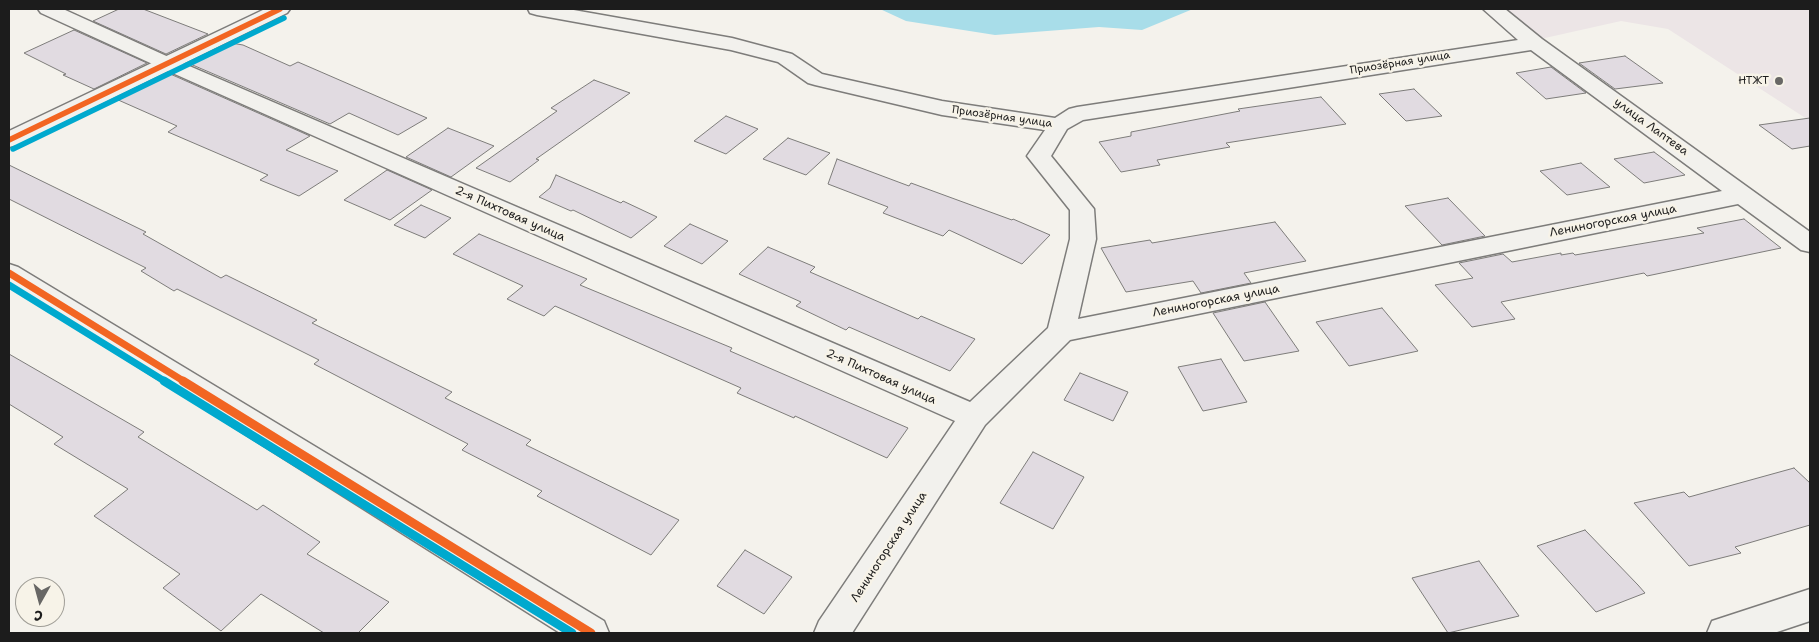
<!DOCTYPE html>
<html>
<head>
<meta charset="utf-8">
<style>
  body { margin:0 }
  #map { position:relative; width:1819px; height:642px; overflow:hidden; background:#f4f2ec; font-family:"Shantell Sans",sans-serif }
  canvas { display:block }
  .frame { position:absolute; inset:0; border:10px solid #1c1c1c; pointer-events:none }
  .north { position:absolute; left:15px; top:577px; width:50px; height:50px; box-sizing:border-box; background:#f7f3e8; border:1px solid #9f9d96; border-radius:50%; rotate:187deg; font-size:14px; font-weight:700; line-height:20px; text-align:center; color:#1c1c1c }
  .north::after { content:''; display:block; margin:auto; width:18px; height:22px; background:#686765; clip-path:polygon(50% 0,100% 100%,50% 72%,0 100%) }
</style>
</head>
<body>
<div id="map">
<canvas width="1819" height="642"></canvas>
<div class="frame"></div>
<div class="north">С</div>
</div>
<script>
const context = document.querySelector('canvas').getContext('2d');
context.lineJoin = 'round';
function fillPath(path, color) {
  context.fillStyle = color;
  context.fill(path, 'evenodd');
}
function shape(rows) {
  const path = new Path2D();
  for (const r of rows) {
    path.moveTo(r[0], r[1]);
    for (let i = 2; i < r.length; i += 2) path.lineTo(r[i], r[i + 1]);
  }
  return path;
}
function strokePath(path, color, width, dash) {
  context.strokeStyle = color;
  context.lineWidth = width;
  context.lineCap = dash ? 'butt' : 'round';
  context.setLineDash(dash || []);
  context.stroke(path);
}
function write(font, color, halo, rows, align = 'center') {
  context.font = font + ' "Shantell Sans",sans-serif';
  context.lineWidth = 5;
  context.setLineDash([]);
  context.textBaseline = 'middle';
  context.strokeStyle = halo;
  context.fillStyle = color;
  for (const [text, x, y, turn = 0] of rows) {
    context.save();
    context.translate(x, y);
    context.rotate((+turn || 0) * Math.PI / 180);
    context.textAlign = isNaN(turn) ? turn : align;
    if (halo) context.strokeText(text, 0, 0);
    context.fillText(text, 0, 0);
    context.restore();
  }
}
const built = shape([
  [1494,9,1810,9,1810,121,1668,29,1621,21,1536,40]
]);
const water = shape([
  [880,9,1193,9,1142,30,1099,27,995,35,906,21]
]);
const building = shape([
  [119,9,143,9,208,34,166,54,93,21,119,9],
  [74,30,147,63,94,89,63,75,66,74,24,53,74,30],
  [231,43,243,45,290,66,298,62,427,118,398,135,349,113,330,124,188,63,231,43],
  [1625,56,1663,83,1615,89,1579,63,1625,56],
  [1551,67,1586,93,1546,99,1516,73,1551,67],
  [168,73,310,136,286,150,338,171,299,196,260,180,268,175,168,132,177,126,116,99,168,73],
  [594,80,630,93,536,159,539,160,510,182,476,168,557,111,551,108,594,80],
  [1414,89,1442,116,1406,121,1379,94,1414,89],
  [1321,97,1346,124,1226,143,1230,147,1157,160,1160,165,1121,172,1099,142,1131,136,1131,132,1240,111,1238,109,1321,97],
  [726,116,758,129,726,154,694,141,726,116],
  [1810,118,1810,146,1792,149,1759,125,1810,118],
  [448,128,494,146,451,177,406,157,448,128],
  [788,138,830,153,806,175,763,159,788,138],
  [1654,152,1685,175,1644,183,1614,159,1654,152],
  [837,159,909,186,911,183,1012,220,1013,219,1050,235,1022,264,949,230,943,236,883,213,888,207,828,184,837,159],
  [1581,163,1610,187,1567,195,1540,171,1581,163],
  [9,165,146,232,143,234,221,278,226,275,317,320,312,323,452,392,445,398,531,440,526,445,679,520,651,555,537,496,542,491,462,450,468,444,314,364,319,360,177,289,174,291,141,271,146,268,9,199,9,165],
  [387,170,432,190,390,220,344,200,387,170],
  [556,175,621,203,623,201,657,217,631,238,573,210,571,211,539,197,550,188,556,175],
  [1448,198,1485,236,1442,245,1405,206,1448,198],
  [421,205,451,218,425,238,394,225,421,205],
  [1744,219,1781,248,1647,276,1644,273,1501,302,1515,319,1472,327,1435,285,1473,278,1459,263,1503,254,1512,262,1561,253,1561,255,1573,253,1575,255,1704,233,1697,228,1744,219],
  [1275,222,1306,261,1244,273,1251,283,1201,293,1193,281,1126,292,1101,248,1150,240,1152,243,1275,222],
  [690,224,728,241,702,264,664,246,690,224],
  [479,234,587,279,580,285,732,348,730,351,908,428,887,458,795,416,794,418,737,393,741,388,555,306,544,316,507,299,523,286,453,254,479,234],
  [768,247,815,267,810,272,918,319,921,316,975,339,950,371,849,327,846,330,796,306,801,302,739,274,768,247],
  [1265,302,1299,351,1244,361,1213,313,1265,302],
  [1382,308,1418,351,1349,366,1316,322,1382,308],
  [9,354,144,432,138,437,257,510,263,505,320,542,307,554,389,602,358,633,324,633,261,594,221,631,163,588,180,574,94,516,128,489,54,444,63,437,9,404,9,354],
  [1221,359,1247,402,1203,411,1178,367,1221,359],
  [1080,373,1128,392,1113,421,1064,400,1080,373],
  [1033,452,1084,477,1053,529,1000,503,1033,452],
  [1794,468,1810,483,1810,525,1735,547,1741,553,1689,566,1634,503,1684,492,1689,497,1794,468],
  [1585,530,1638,585,1645,593,1596,612,1537,546,1585,530],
  [745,550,792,577,764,614,717,586,745,550],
  [1479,561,1519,616,1448,633,1412,578,1479,561]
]);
const minor = shape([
  [38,9,63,9,173,59,970,402,1048,328,1070,239,1070,210,1027,156,1045,130,942,115,815,85,808,83,778,62,731,50,537,15,530,13,528,9,568,9,732,38,792,54,822,74,942,101,1055,118,1069,109,1077,107,1518,40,1483,9,1505,9,1542,39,1810,232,1810,252,1801,250,1738,204,1070,340,985,425,852,633,814,633,819,621,955,421,159,67,41,13,38,9],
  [1531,50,1722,191,1078,319,1096,239,1094,209,1051,156,1067,129,1083,120,1531,50],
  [1810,589,1810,621,1774,633,1707,633,1712,621,1810,589]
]);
const tertiary = shape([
  [265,9,290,9,287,13,17,145,9,147,9,131,265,9],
  [9,264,18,267,604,621,609,633,560,633,9,285,9,264]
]);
const bus1Far2 = shape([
  [9,140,280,9]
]);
const bus1Far1 = shape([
  [9,273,185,382]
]);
const bus1 = shape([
  [183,381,591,633]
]);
const bus2Far2 = shape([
  [13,149,284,18]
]);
const bus2Far1 = shape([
  [9,285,166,382]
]);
const bus2 = shape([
  [164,381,572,633]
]);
const markers = [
  [1779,81,5,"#686765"]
];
const farStreetnames = [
  ["Приозёрная улица",1400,63,-9],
  ["Приозёрная улица",1002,117,8]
];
const farPoinames = [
  ["НТЖТ",1769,81]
];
const streetNames = [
  ["улица Лаптева",1651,127,36],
  ["2-я Пихтовая улица",510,214,24],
  ["Лениногорская улица",1613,221,-11],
  ["Лениногорская улица",1216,301,-11],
  ["2-я Пихтовая улица",881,377,24],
  ["Лениногорская улица",889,547,-57]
];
fillPath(built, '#ece5e6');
fillPath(water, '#a8dde9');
fillPath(building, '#e1dbe1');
strokePath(building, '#7d7c7a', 1);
strokePath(minor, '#7d7c7a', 3);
strokePath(tertiary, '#7d7c7a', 3);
fillPath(minor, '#f2f1ed');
fillPath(tertiary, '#f2f1ed');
strokePath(bus1Far2, '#f26522', 5.5);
strokePath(bus1Far1, '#f26522', 7);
strokePath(bus1, '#f26522', 9);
strokePath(bus2Far2, '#00a9ce', 5.5);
strokePath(bus2Far1, '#00a9ce', 7);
strokePath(bus2, '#00a9ce', 9);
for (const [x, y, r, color] of markers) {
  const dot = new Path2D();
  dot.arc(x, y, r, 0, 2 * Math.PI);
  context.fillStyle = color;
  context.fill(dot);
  strokePath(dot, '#f7f3e8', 2);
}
write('11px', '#1c1c1c', '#f7f3e8', farStreetnames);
write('11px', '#1c1c1c', '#f7f3e8', farPoinames, 'right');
write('12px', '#1c1c1c', '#f7f3e8', streetNames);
</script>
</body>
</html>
